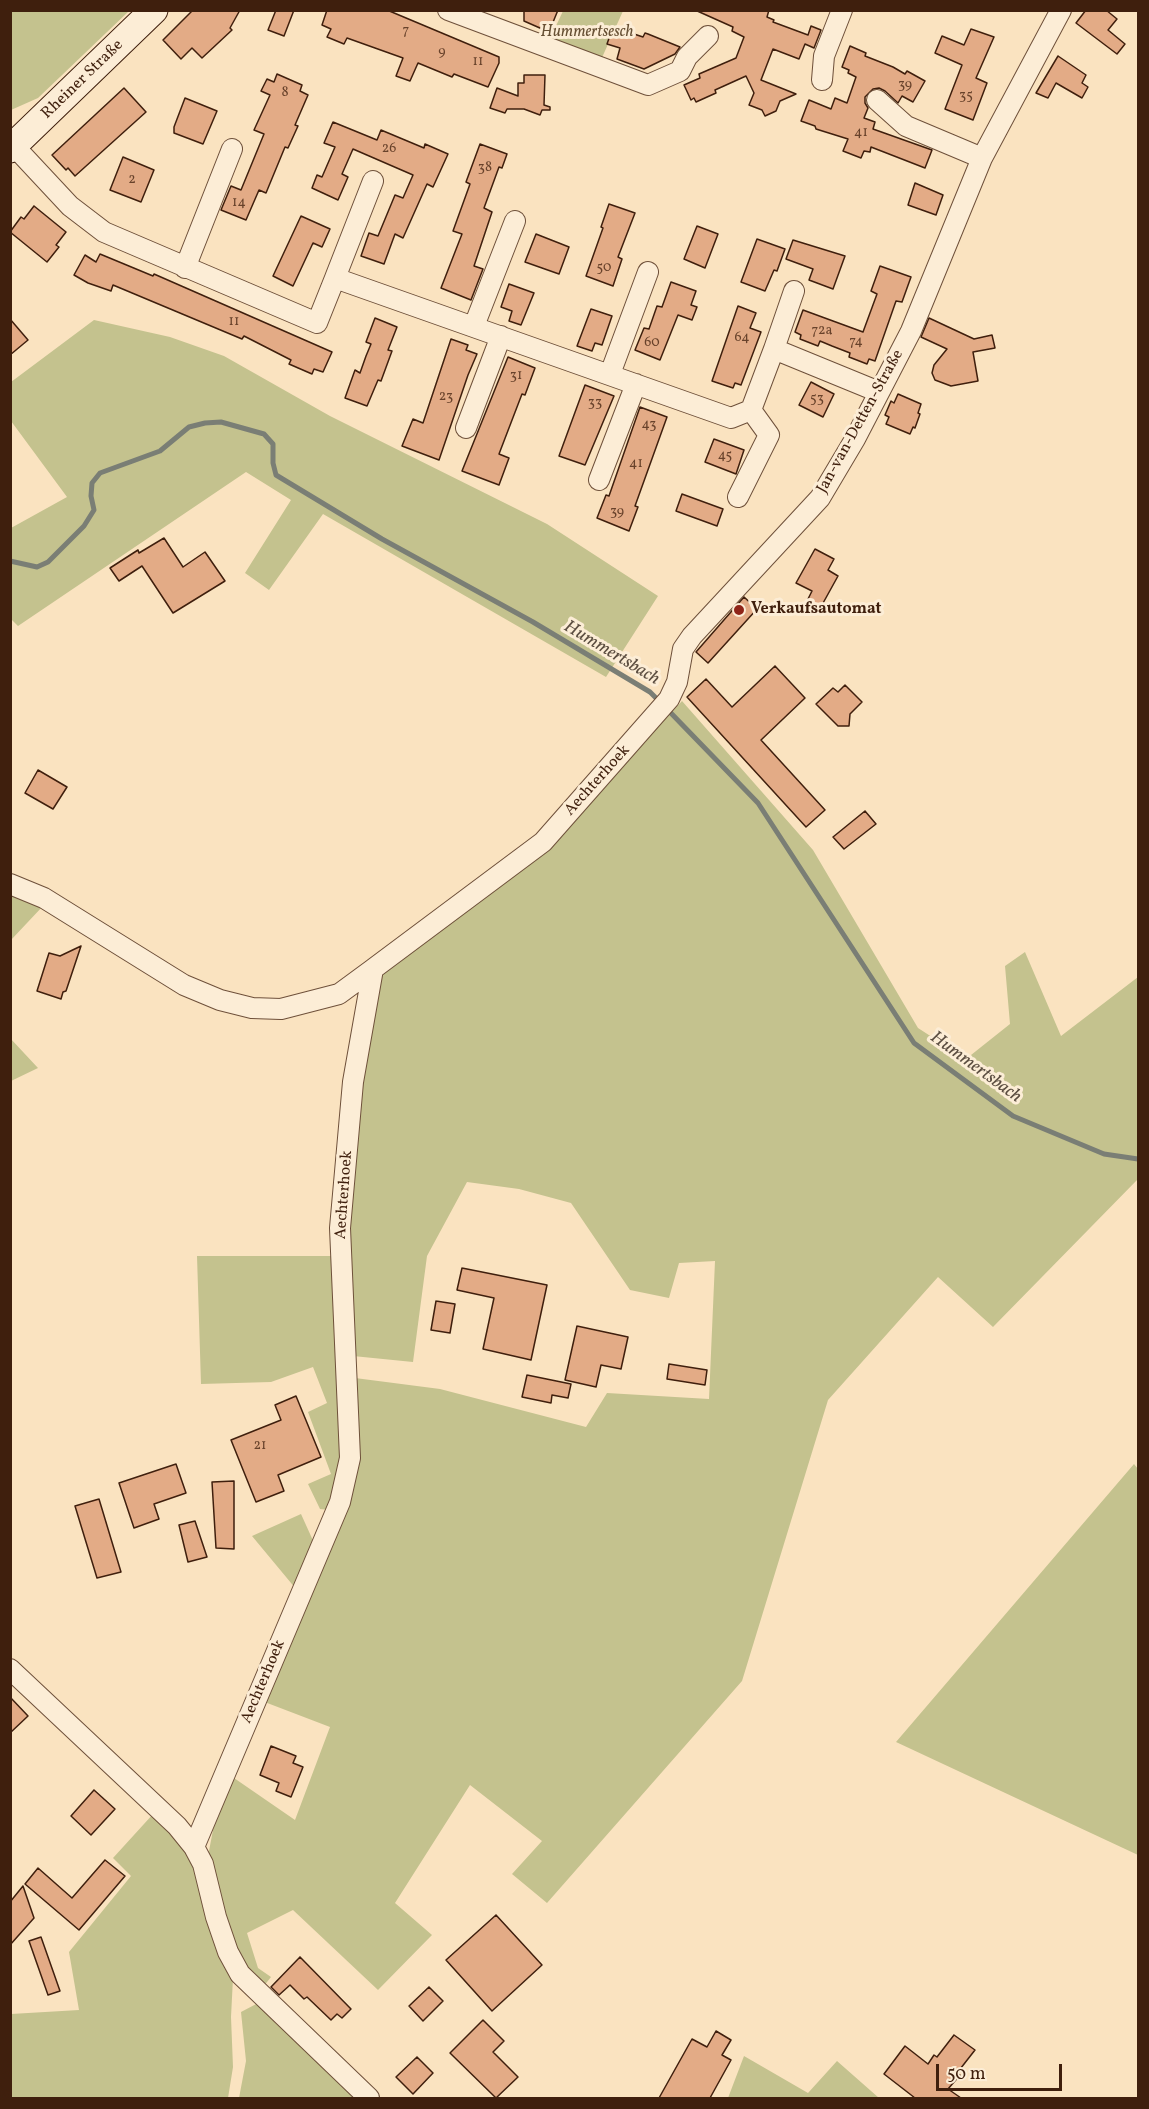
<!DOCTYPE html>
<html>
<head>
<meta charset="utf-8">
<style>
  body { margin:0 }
  #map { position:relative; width:1149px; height:2109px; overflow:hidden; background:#fae3c0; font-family:Vollkorn,serif }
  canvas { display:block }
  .frame { position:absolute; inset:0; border:12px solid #3f1f0d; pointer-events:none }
  .scale { position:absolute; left:936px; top:2064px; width:126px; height:27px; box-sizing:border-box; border:3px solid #3f1f0d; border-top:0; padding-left:8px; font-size:18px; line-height:21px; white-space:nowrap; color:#3f1f0d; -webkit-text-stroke:4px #fcedd6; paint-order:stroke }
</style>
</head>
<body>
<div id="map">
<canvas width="1149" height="2109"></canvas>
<div class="frame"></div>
<div class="scale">50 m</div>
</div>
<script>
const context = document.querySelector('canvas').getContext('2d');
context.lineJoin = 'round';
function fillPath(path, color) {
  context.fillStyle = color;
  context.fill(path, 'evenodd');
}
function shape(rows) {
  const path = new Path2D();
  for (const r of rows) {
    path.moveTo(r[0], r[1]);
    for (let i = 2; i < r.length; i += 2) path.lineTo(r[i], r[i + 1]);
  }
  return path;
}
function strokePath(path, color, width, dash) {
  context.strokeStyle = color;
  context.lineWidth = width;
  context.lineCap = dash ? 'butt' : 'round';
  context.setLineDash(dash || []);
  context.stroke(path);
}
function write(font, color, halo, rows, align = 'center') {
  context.font = font + ' Vollkorn,serif';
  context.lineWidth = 6;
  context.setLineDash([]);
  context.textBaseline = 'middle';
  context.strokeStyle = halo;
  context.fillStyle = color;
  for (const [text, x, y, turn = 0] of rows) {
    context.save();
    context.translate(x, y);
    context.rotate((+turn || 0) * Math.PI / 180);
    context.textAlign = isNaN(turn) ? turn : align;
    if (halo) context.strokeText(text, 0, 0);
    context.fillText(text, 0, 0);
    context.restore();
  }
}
const green = shape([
  [11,10,129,10,129,11,38,98,11,110],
  [563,11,623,11,600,62,548,43],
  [94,320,170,337,224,356,330,416,547,524,658,596,606,677,323,514,269,590,245,573,291,500,246,472,18,626,11,619,11,528,67,497,11,421,11,382],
  [682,701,813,850,918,1028,966,1059,1010,1024,1005,966,1025,952,1061,1036,1138,977,1138,1179,993,1327,938,1277,828,1400,742,1681,547,1903,512,1874,542,1841,470,1785,395,1903,432,1935,378,1990,293,1910,247,1933,258,1968,271,1977,263,1987,243,1967,233,1950,208,1856,214,1825,234,1778,295,1820,330,1727,262,1701,348,1501,355,1378,440,1389,586,1427,607,1393,709,1399,715,1261,679,1263,669,1298,630,1290,571,1203,519,1189,467,1182,427,1256,413,1362,353,1356,348,1226,360,1077,381,971,545,849],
  [10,892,43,906,11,940,10,940],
  [10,1038,38,1068,11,1081,10,1081],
  [197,1256,336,1256,346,1451,330,1510,320,1509,308,1484,331,1474,308,1412,327,1403,313,1367,271,1382,201,1384],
  [1134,1464,1138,1469,1138,1855,896,1742],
  [301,1514,315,1545,296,1589,252,1536],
  [154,1813,190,1852,233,1978,231,2017,233,2067,228,2098,11,2098,11,2014,79,2010,69,1952,131,1876,113,1858],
  [260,2002,360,2098,239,2098,246,2061,241,2012],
  [744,2056,808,2093,837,2061,879,2098,728,2098]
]);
const stream = shape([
  [10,561,37,567,48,562,84,526,94,510,91,496,92,483,100,473,160,451,189,427,205,423,221,422,264,434,273,444,273,463,276,475,382,539,533,622,650,692,660,702],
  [667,709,758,803,914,1043,1013,1116,1104,1154,1138,1159]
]);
const building = shape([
  [193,10,240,10,230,28,232,30,202,58,192,48,181,59,163,40,193,10],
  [276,10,294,10,284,36,268,30,276,10],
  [327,10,387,10,499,57,499,63,488,87,454,74,452,77,418,63,410,81,396,76,403,58,347,38,344,44,327,37,331,29,322,25,327,10],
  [524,10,558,10,549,32,524,21,524,10],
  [695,10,769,10,767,17,774,20,773,22,808,35,811,26,821,30,814,48,805,44,799,59,773,49,761,80,796,94,780,101,776,111,765,116,762,110,749,105,754,93,746,76,715,90,716,93,696,102,694,98,691,100,684,85,700,78,699,74,736,58,744,37,732,31,733,27,695,10],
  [1086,10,1106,10,1117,19,1108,30,1125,44,1117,54,1076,23,1086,10],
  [613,27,643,37,645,33,648,34,680,47,675,54,644,69,617,59,620,48,607,44,613,27],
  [971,29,994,37,976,78,987,83,973,120,945,109,962,65,935,53,942,36,964,45,971,29],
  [850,46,866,53,865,56,893,67,905,74,907,71,925,81,913,102,902,96,898,103,885,91,879,88,873,89,865,97,865,103,868,108,864,118,875,122,873,129,932,150,925,168,871,147,870,152,864,151,861,158,843,151,848,139,816,129,815,126,801,121,809,100,831,109,835,98,847,103,856,77,848,73,849,70,842,67,850,46],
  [1058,56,1086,75,1082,83,1088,87,1082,98,1056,83,1048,98,1036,93,1058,56],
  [277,74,302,85,300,91,308,95,295,125,298,126,288,148,285,147,266,193,259,190,246,220,221,210,231,186,241,190,264,134,254,130,270,95,261,91,267,79,274,82,277,74],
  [524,75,545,75,544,105,550,107,550,110,542,110,540,115,524,109,507,109,505,113,490,108,497,88,518,96,518,83,524,83,524,75],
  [124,88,146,112,75,176,68,168,66,170,52,155,124,88],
  [185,98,217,111,203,144,174,133,174,127,185,98],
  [333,122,377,140,381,130,424,148,425,144,448,154,433,187,427,184,403,238,395,234,384,264,361,256,369,233,378,236,395,195,403,198,413,175,353,149,342,174,348,177,338,200,312,188,317,175,322,177,335,147,324,143,333,122],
  [480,144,507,154,502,168,499,167,484,208,492,212,474,266,483,269,471,300,441,288,462,234,453,231,470,184,466,182,480,144],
  [123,157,154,170,141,202,110,190,123,157],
  [915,183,943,195,936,215,908,205,915,183],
  [609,204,635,213,618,257,622,259,613,286,586,276,603,228,601,227,609,204],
  [34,206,66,232,56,245,59,247,47,262,10,232,21,217,24,219,34,206],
  [301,216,330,229,322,247,313,243,293,286,273,276,301,216],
  [697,226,718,234,705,268,684,259,697,226],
  [536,234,569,247,559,274,525,262,536,234],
  [757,239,785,249,777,271,774,270,765,291,741,282,757,239],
  [793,240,845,256,833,289,809,280,813,269,786,259,793,240],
  [100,254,153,276,154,274,332,352,323,372,314,369,312,374,289,364,291,360,244,336,242,339,113,285,111,291,88,283,74,275,85,255,96,262,100,254],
  [880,266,911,277,902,302,896,301,875,361,869,359,867,364,849,357,850,353,832,346,820,341,818,346,800,339,801,335,795,332,803,310,863,332,877,294,871,291,880,266],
  [671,282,696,291,691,305,697,307,692,320,678,315,660,360,635,350,644,328,649,329,657,306,662,307,671,282],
  [509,284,534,293,521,325,509,321,512,311,501,307,509,284],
  [738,306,756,313,750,328,761,332,741,385,735,383,733,388,712,381,738,306],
  [591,309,612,316,602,345,595,343,592,351,577,346,591,309],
  [375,318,397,327,388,350,392,351,381,381,378,380,367,406,345,398,355,370,360,373,366,356,371,344,366,342,375,318],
  [929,318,974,339,992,335,995,348,973,352,978,381,951,386,935,380,932,373,934,365,947,349,921,337,929,318],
  [10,319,28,340,10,355,10,319],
  [451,339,468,345,466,350,477,354,468,375,439,460,402,446,413,419,423,423,451,339],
  [508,357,535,368,525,395,522,394,499,454,509,458,499,485,462,471,508,357],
  [811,382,834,394,823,417,799,405,811,382],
  [585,385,614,396,585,465,559,456,585,385],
  [898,394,921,404,918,413,920,414,915,428,913,427,910,434,886,424,889,417,885,415,891,401,894,403,898,394],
  [640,407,667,417,635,506,638,507,629,531,597,518,606,495,609,496,640,407],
  [714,439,744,450,736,474,705,462,714,439],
  [682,494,723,509,717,526,676,511,682,494],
  [164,538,183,567,205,552,225,581,173,613,142,566,119,581,110,568,138,550,139,553,164,538],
  [815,549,834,559,828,570,838,576,817,614,804,607,812,591,796,583,815,549],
  [744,597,757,609,708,663,696,652,744,597],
  [775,666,805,698,761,740,825,810,806,827,687,697,706,679,732,707,775,666],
  [845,685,862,702,850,714,849,726,838,726,816,704,833,688,838,692,845,685],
  [38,770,67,787,53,809,25,793,38,770],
  [865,811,876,824,844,849,833,837,865,811],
  [81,946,66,991,63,992,61,999,37,991,49,953,60,956,81,946],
  [462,1268,547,1285,531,1360,483,1349,494,1298,457,1290,462,1268],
  [436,1301,455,1304,450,1333,431,1330,436,1301],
  [577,1326,628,1337,621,1369,601,1365,596,1387,565,1380,577,1326],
  [669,1364,707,1370,705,1385,667,1379,669,1364],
  [527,1375,571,1384,568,1398,552,1395,551,1403,522,1397,527,1375],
  [296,1396,321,1457,278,1475,284,1491,256,1502,231,1440,281,1420,275,1405,296,1396],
  [176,1464,186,1493,154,1504,159,1519,134,1528,119,1483,176,1464],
  [234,1481,234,1549,216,1548,212,1482,234,1481],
  [99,1499,121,1572,97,1578,75,1506,99,1499],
  [195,1521,207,1557,188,1562,179,1525,195,1521],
  [10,1697,28,1716,10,1733,10,1697],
  [271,1746,296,1756,293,1763,303,1767,291,1797,276,1791,279,1783,260,1775,271,1746],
  [94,1790,115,1809,91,1835,71,1816,94,1790],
  [105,1860,125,1876,79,1930,25,1884,38,1868,72,1898,105,1860],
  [23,1886,34,1918,10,1945,10,1902,23,1886],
  [496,1915,542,1965,492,2011,446,1960,496,1915],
  [41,1937,60,1991,48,1995,29,1941,41,1937],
  [300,1957,351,2009,342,2018,337,2014,331,2020,307,1997,304,1999,290,1985,279,1995,271,1987,300,1957],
  [429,1987,443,2001,423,2021,409,2006,429,1987],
  [483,2020,504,2041,493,2052,518,2077,496,2098,450,2053,483,2020],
  [716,2031,731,2040,722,2055,731,2060,710,2098,659,2098,692,2039,707,2047,716,2031],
  [954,2035,975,2050,957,2073,960,2075,948,2089,961,2098,915,2098,884,2074,905,2046,928,2064,934,2055,937,2057,954,2035],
  [417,2057,433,2073,413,2094,396,2077,417,2057]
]);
const street = shape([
  [448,10,648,85,680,71,687,57,708,36],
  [822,80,824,56,842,10],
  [877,100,906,126,982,158],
  [14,146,70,206,104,232,317,323,335,278,731,418,751,410,774,349,879,392],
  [185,268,232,149],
  [335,278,373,181],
  [474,326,515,221],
  [774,349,794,291],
  [610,374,648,272],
  [466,428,501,336],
  [599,480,636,384],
  [738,497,769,435,751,410],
  [10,884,44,898,184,985,220,1000,252,1008,281,1009,339,994,373,969],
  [10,1669,177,1826,194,1847,203,1864,216,1917,228,1952,240,1974,369,2098],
  [194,1847,340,1502,350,1458,340,1228,353,1082,373,969,543,842,669,699,677,682,683,649,692,636,820,498,855,439,911,331,982,158,1061,10]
]);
const secondary = shape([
  [10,149,154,10]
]);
const markers = [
  [739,610,6,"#8f2418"]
];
const numberNames = [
  ["7",406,31],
  ["9",442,52],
  ["11",478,62],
  ["39",905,85],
  ["8",285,93],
  ["35",966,96],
  ["41",861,133],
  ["26",389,149],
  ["38",485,168],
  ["2",132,180],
  ["14",239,203],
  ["50",604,268],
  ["11",234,322],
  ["72a",822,331],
  ["64",742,338],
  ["74",856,342],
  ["60",652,343],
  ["31",516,376],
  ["23",446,397],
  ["53",817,399],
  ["33",595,403],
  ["43",649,425],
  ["45",725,456],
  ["41",636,464],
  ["39",617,512],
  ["21",260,1446]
];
const parkNames = [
  ["Hummertsesch",587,33]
];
const streetNames = [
  ["Rheiner Straße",83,80,-44],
  ["Jan-van-Detten-Straße",861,422,-61],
  ["Aechterhoek",598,781,-48],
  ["Aechterhoek",345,1195,-86],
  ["Aechterhoek",264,1682,-67]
];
const poiNames = [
  ["Verkaufsautomat",751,610]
];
const waterNames = [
  ["Hummertsbach",611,654,31],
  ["Hummertsbach",975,1068,36]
];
fillPath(green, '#c4c28e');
strokePath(stream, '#7a7e75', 5);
fillPath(building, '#e3ab86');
strokePath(building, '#3f1f0d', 1.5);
strokePath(street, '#6e503a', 22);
strokePath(secondary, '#3f1f0d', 29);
strokePath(street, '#fcedd6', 20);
strokePath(secondary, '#fcedd6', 27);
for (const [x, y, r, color] of markers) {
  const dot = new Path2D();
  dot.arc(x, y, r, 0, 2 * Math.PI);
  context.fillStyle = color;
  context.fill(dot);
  strokePath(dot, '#fcedd6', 2);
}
write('14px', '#68422b', null, numberNames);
write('italic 16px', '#675034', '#fcedd6', parkNames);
write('16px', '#3f1f0d', '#fcedd6', streetNames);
write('bold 16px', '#3f1f0d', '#fcedd6', poiNames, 'left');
write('italic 18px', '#5c4e41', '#fcedd6', waterNames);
</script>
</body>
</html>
